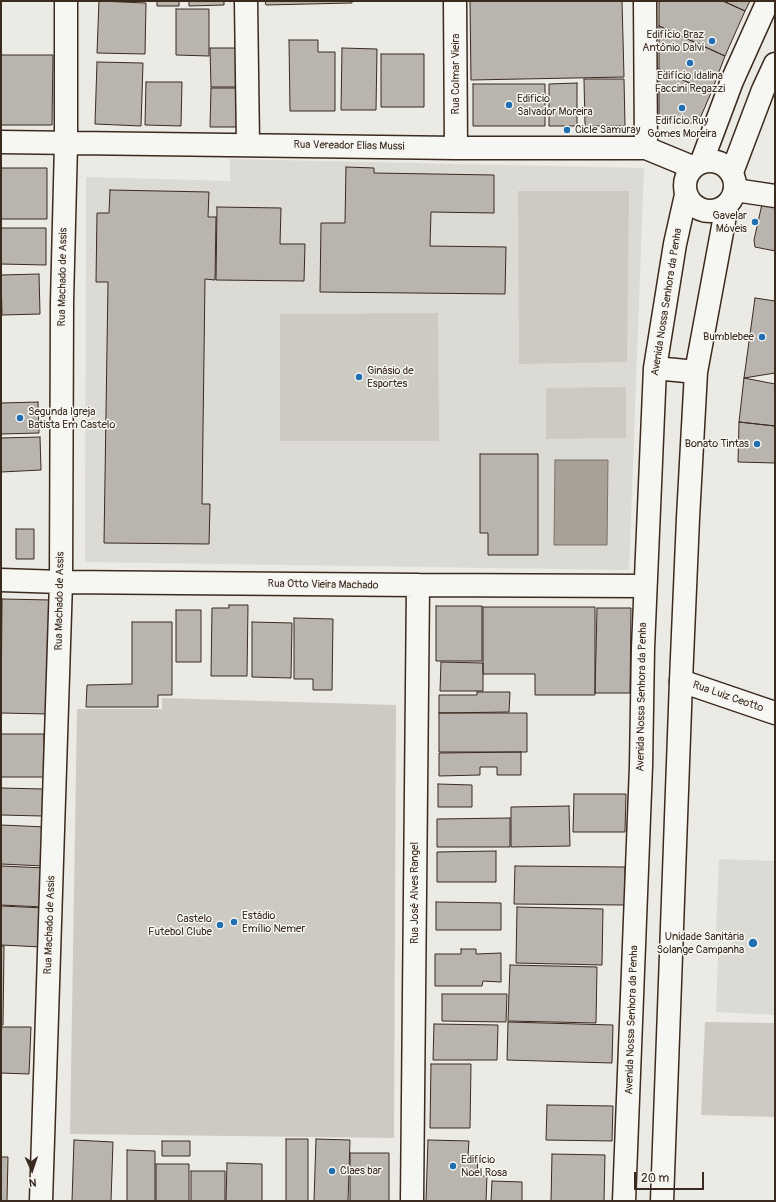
<!DOCTYPE html>
<html>
<head>
<meta charset="utf-8">
<style>
  body { margin:0 }
  #map { position:relative; width:776px; height:1202px; overflow:hidden; background:#ebeae5; font-family:Pangolin,sans-serif }
  canvas { display:block }
  .frame { position:absolute; inset:0; border:2px solid #3b2a1e; pointer-events:none }
  .north { position:absolute; left:12px; top:1150px; width:40px; height:40px; -webkit-text-stroke:3px #f6f6f2; paint-order:stroke; rotate:177deg; font-size:11px; font-weight:700; line-height:16px; text-align:center; color:#3b2a1e }
  .north::after { content:''; display:block; margin:auto; width:14px; height:18px; background:#3b2a1e; clip-path:polygon(50% 0,100% 100%,50% 72%,0 100%) }
  .scale { position:absolute; left:634px; top:1172px; width:70px; height:18px; box-sizing:border-box; border:2px solid #3b2a1e; border-top:0; padding-left:5px; font-size:12px; line-height:14px; white-space:nowrap; color:#3b2a1e; -webkit-text-stroke:3px #f6f6f2; paint-order:stroke }
</style>
</head>
<body>
<div id="map">
<canvas width="776" height="1202"></canvas>
<div class="frame"></div>
<div class="north">N</div>
<div class="scale">20 m</div>
</div>
<script>
const context = document.querySelector('canvas').getContext('2d');
context.lineJoin = 'round';
function fillPath(path, color) {
  context.fillStyle = color;
  context.fill(path, 'evenodd');
}
function shape(rows) {
  const path = new Path2D();
  for (const r of rows) {
    if (r.length === 3) {
      path.moveTo(r[0] + r[2], r[1]);
      path.arc(r[0], r[1], r[2], 0, 2 * Math.PI);
      continue;
    }
    path.moveTo(r[0], r[1]);
    for (let i = 2; i < r.length; i += 2) path.lineTo(r[i], r[i + 1]);
  }
  return path;
}
function strokePath(path, color, width, dash) {
  context.strokeStyle = color;
  context.lineWidth = width;
  context.lineCap = dash ? 'butt' : 'round';
  context.setLineDash(dash || []);
  context.stroke(path);
}
function write(font, color, halo, rows, align = 'center') {
  context.font = font + ' Pangolin,sans-serif';
  context.lineWidth = 3;
  context.setLineDash([]);
  context.textBaseline = 'middle';
  context.strokeStyle = halo;
  context.fillStyle = color;
  for (const [text, x, y, turn = 0] of rows) {
    context.save();
    context.translate(x, y);
    context.rotate((+turn || 0) * Math.PI / 180);
    context.textAlign = isNaN(turn) ? turn : align;
    if (halo) context.strokeText(text, 0, 0);
    context.fillText(text, 0, 0);
    context.restore();
  }
}
const built = shape([
  [230,159,644,168,629,570,85,562,86,177,230,181],
  [719,859,775,861,775,1015,716,1012,718,954,731,954,732,933,716,932]
]);
const green = shape([
  [518,191,629,191,627,362,519,364],
  [438,313,439,441,280,441,280,314],
  [626,387,626,438,546,439,546,388],
  [162,698,396,705,394,1138,70,1134,77,709,162,709],
  [705,1022,775,1023,775,1117,701,1115]
]);
const water = shape([
  [555,460,608,460,607,545,554,545,555,460]
]);
const building = shape([
  [99,1,146,3,145,54,97,53,99,1],
  [157,1,179,1,179,6,157,6,157,1],
  [189,1,224,1,224,5,189,6,189,1],
  [265,1,352,1,352,3,266,5,265,1],
  [470,1,622,1,624,77,471,80,470,1],
  [659,1,723,1,745,11,725,56,659,26,659,1],
  [723,1,750,1,745,11,723,1],
  [176,9,209,9,209,56,176,55,176,9],
  [659,26,725,56,711,93,659,69,659,26],
  [289,40,318,40,318,52,335,52,335,111,290,111,289,40],
  [210,48,239,48,239,87,211,87,210,48],
  [342,48,377,49,376,110,341,110,342,48],
  [381,54,424,54,424,107,381,107,381,54],
  [1,55,53,55,52,125,1,125,1,55],
  [97,62,143,63,141,126,95,124,97,62],
  [659,69,711,93,698,123,659,123,659,69],
  [584,79,624,79,625,126,585,126,584,79],
  [146,82,182,82,181,126,145,125,146,82],
  [577,83,577,126,549,126,549,84,577,83],
  [473,84,545,84,545,126,473,126,473,84],
  [211,88,239,88,239,127,210,127,211,88],
  [346,167,374,168,374,173,494,175,494,213,431,212,430,246,506,247,505,294,320,292,321,223,345,223,346,167],
  [1,168,47,168,47,219,1,219,1,168],
  [110,190,209,192,208,217,216,217,215,280,205,279,202,504,210,504,209,544,104,543,108,282,96,282,97,213,109,213,110,190],
  [762,204,775,207,775,251,755,247,754,240,762,204],
  [217,207,281,208,280,244,305,244,304,281,216,280,217,207],
  [1,228,46,228,46,265,1,264,1,228],
  [39,274,40,314,2,315,1,275,39,274],
  [755,298,775,301,775,373,744,378,755,298],
  [744,378,775,384,775,426,739,422,744,378],
  [38,402,39,433,1,434,1,403,38,402],
  [739,422,775,426,775,463,738,462,739,422],
  [40,437,41,470,1,472,1,438,40,437],
  [480,454,538,454,538,555,488,555,488,533,480,533,480,454],
  [16,529,34,529,34,559,16,559,16,529],
  [2,599,51,600,49,714,1,713,2,599],
  [229,605,248,605,247,676,211,676,212,608,229,608,229,605],
  [436,606,482,606,482,661,436,661,436,606],
  [483,607,595,607,595,695,535,695,535,674,483,674,483,607],
  [597,608,631,608,630,693,595,693,597,608],
  [176,610,201,610,201,662,176,662,176,610],
  [294,618,333,619,332,690,313,690,313,679,294,679,294,618],
  [132,622,172,622,172,695,158,695,158,707,86,707,87,685,132,684,132,622],
  [252,622,292,623,291,678,252,677,252,622],
  [441,662,483,663,483,691,440,691,441,662],
  [477,692,510,692,509,712,439,713,439,695,477,695,477,692],
  [439,713,527,713,527,752,439,752,439,713],
  [1,734,44,734,44,777,1,777,1,734],
  [521,752,521,775,497,775,497,767,480,767,480,775,439,776,439,753,521,752],
  [438,784,472,785,472,807,438,807,438,784],
  [1,788,43,789,42,816,1,815,1,788],
  [574,794,626,794,625,832,573,832,574,794],
  [569,806,570,846,511,847,511,807,569,806],
  [510,818,510,847,437,847,437,819,510,818],
  [1,825,46,827,44,866,1,864,1,825],
  [496,851,496,882,437,882,437,852,496,851],
  [1,866,46,868,44,907,1,905,1,866],
  [515,866,625,867,625,905,514,904,515,866],
  [436,902,501,903,501,930,436,930,436,902],
  [1,906,44,908,42,947,1,945,1,906],
  [517,907,603,909,602,965,516,963,517,907],
  [1,946,4,946,3,1025,1,1025,1,946],
  [461,949,476,949,476,954,501,953,501,982,483,981,482,986,435,986,435,954,461,954,461,949],
  [510,965,597,967,596,1023,508,1021,510,965],
  [442,994,507,994,506,1022,442,1021,442,994],
  [508,1022,613,1025,612,1063,507,1060,508,1022],
  [434,1024,498,1025,497,1060,433,1060,434,1024],
  [1,1027,31,1027,29,1074,1,1073,1,1027],
  [431,1064,471,1064,470,1128,430,1128,431,1064],
  [547,1105,613,1106,612,1141,546,1140,547,1105],
  [286,1139,308,1139,308,1201,286,1201,286,1139],
  [316,1139,350,1140,348,1201,314,1201,316,1139],
  [74,1140,113,1142,111,1201,72,1201,74,1140],
  [428,1140,469,1141,468,1155,478,1155,477,1176,487,1176,486,1201,426,1201,428,1140],
  [162,1141,190,1141,190,1156,162,1156,162,1141],
  [127,1150,155,1151,155,1201,127,1201,127,1150],
  [350,1153,389,1153,389,1201,350,1201,350,1153],
  [552,1154,605,1155,604,1201,551,1201,552,1154],
  [1,1157,8,1157,7,1201,1,1201,1,1157],
  [227,1163,262,1164,262,1201,226,1201,227,1163],
  [156,1164,189,1164,189,1201,156,1201,156,1164],
  [191,1171,225,1171,225,1201,191,1201,191,1171],
  [492,1181,522,1182,522,1201,491,1201,492,1181]
]);
const minor = shape([
  [246,1,248,145],
  [455,1,456,148],
  [645,1,646,148],
  [1,142,456,148,646,148,692,167],
  [735,190,775,196],
  [1,580,61,582,418,585,645,586],
  [681,681,775,713],
  [41,1201,61,582,62,302,66,144,66,1],
  [412,1201,418,585]
]);
const primary = shape([
  [710,186,25],
  [702,161,732,81,768,1],
  [732,172,763,90,775,64],
  [655,368,696,372],
  [624,1201,641,766,643,648,655,368,675,244,686,195],
  [662,1201,681,681,688,518,696,372,727,205]
]);
const markers = [
  [712,41,4,"#1f6fb2"],
  [690,63,4,"#1f6fb2"],
  [509,105,4,"#1f6fb2"],
  [682,108,4,"#1f6fb2"],
  [567,130,4,"#1f6fb2"],
  [755,222,4,"#1f6fb2"],
  [762,337,4,"#1f6fb2"],
  [359,377,4,"#1f6fb2"],
  [20,418,4,"#1f6fb2"],
  [757,444,4,"#1f6fb2"],
  [234,922,4,"#1f6fb2"],
  [220,925,4,"#1f6fb2"],
  [753,943,5,"#1f6fb2"],
  [453,1166,4,"#1f6fb2"],
  [332,1171,4,"#1f6fb2"]
];
const poiNames = [
  ["Edifício Braz",704,35,"right"],
  ["Antônio Dalvi",704,48,"right"],
  ["Edifício Idalina",690,76,"center"],
  ["Faccini Regazzi",690,89,"center"],
  ["Edificio",517,99],
  ["Salvador Moreira",517,112],
  ["Edifício Ruy",682,121,"center"],
  ["Gomes Moreira",682,134,"center"],
  ["Cicle Samuray",575,130],
  ["Gavelar",747,216,"right"],
  ["Móveis",747,229,"right"],
  ["Bumblebee",754,337,"right"],
  ["Ginásio de",367,371],
  ["Esportes",367,384],
  ["Segunda Igreja",28,412],
  ["Batista Em Castelo",28,425],
  ["Bonato Tintas",749,444,"right"],
  ["Estádio",242,916],
  ["Emílio Nemer",242,929],
  ["Castelo",212,919,"right"],
  ["Futebol Clube",212,932,"right"],
  ["Unidade Sanitária",744,937,"right"],
  ["Solange Campanha",744,950,"right"],
  ["Edifício",461,1160],
  ["Noel Rosa",461,1173],
  ["Claes bar",340,1171]
];
const streetNames = [
  ["Rua Colmar Vieira",456,74,-90],
  ["Rua Vereador Elias Mussi",349,146,1],
  ["Rua Machado de Assis",63,277,-89],
  ["Avenida Nossa Senhora da Penha",667,302,-81],
  ["Rua Otto Vieira Machado",323,585,1],
  ["Rua Machado de Assis",60,601,-89],
  ["Avenida Nossa Senhora da Penha",642,697,-89],
  ["Rua Luiz Ceotto",728,697,19],
  ["Rua José Alves Rangel",415,893,-90],
  ["Rua Machado de Assis",50,925,-88],
  ["Avenida Nossa Senhora da Penha",632,1020,-88]
];
fillPath(built, '#dcdad4');
fillPath(green, '#cdcac4');
fillPath(water, '#a8a198');
strokePath(water, '#7c7167', 1);
fillPath(building, '#bab4ae');
strokePath(building, '#3b2a1e', 1);
strokePath(minor, '#3b2a1e', 25);
strokePath(primary, '#3b2a1e', 25);
strokePath(minor, '#f6f6f2', 22);
strokePath(primary, '#f6f6f2', 22);
for (const [x, y, r, color] of markers) {
  const dot = new Path2D();
  dot.arc(x, y, r, 0, 2 * Math.PI);
  context.fillStyle = color;
  context.fill(dot);
  strokePath(dot, '#f6f6f2', 1.5);
}
write('11px', '#3b2a1e', '#f6f6f2', poiNames, 'left');
write('11px', '#3b2a1e', '#f6f6f2', streetNames);
</script>
</body>
</html>
